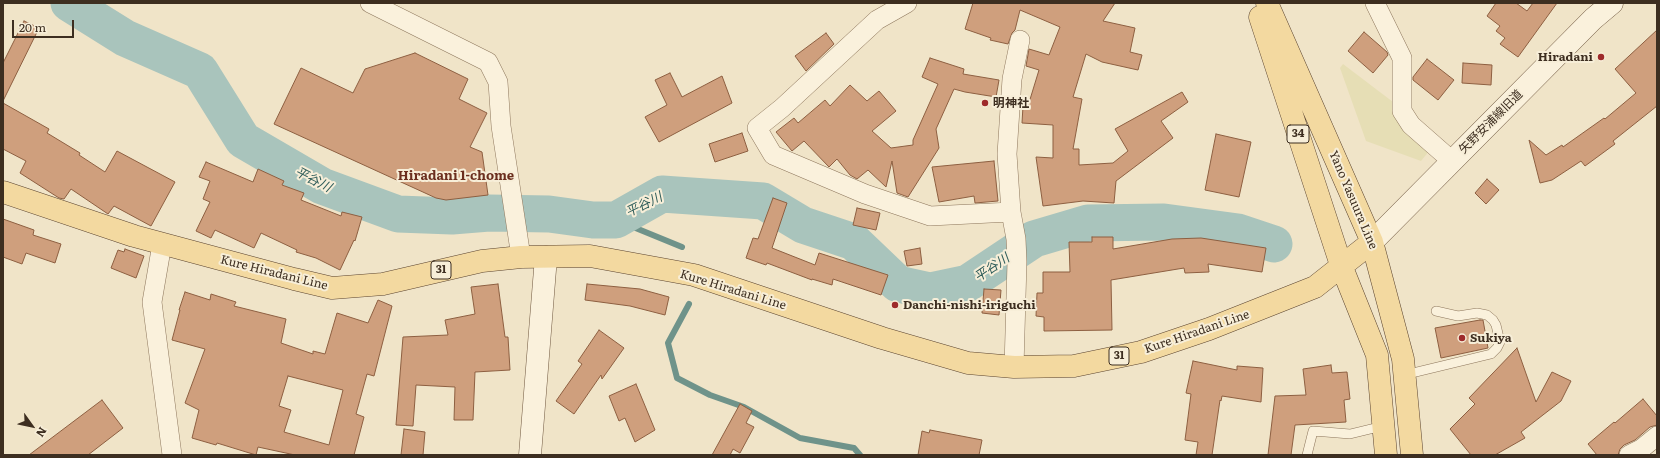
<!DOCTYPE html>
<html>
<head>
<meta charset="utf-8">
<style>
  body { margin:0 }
  #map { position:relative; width:1660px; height:458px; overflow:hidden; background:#f0e4c8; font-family:Literata,serif }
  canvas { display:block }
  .frame { position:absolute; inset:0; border:4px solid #3d2e20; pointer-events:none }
  .north { position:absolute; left:12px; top:406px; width:40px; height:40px; -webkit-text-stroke:3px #f7eed8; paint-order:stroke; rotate:123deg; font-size:11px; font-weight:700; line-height:16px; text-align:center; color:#3d2e20 }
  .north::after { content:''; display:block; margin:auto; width:14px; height:18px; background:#3d2e20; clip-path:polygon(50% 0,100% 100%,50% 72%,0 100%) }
  .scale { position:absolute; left:12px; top:20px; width:62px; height:18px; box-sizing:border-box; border:2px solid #3d2e20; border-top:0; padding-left:5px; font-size:12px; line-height:14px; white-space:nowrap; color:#3d2e20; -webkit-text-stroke:3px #f7eed8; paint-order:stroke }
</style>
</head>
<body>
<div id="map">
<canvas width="1660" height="458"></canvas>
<div class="frame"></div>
<div class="north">N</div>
<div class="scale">20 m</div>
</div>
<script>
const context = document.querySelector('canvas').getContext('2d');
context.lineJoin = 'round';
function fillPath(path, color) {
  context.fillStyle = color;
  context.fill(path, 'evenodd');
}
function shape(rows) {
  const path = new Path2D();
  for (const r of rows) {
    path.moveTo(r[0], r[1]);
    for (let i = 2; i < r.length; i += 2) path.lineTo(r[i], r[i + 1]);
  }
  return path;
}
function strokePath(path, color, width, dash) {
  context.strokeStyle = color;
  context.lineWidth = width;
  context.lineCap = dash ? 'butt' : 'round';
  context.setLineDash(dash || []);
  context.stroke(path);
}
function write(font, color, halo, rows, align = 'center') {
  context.font = font + ' Literata,"Noto Sans JP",serif';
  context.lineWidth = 4;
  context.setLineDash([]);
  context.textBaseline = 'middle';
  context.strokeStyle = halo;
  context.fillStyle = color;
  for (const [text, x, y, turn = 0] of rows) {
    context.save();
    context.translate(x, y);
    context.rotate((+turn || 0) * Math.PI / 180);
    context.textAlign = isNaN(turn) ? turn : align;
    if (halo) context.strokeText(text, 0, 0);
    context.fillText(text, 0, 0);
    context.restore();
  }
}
const farmland = shape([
  [1343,64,1393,102,1430,150,1421,161,1366,141,1340,68]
]);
const stream = shape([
  [616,220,682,247],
  [689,304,668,343,677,378,710,395,744,407,800,438,854,448,860,455]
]);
const river = shape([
  [69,3,125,38,200,71,243,140,322,186,398,214,452,216,489,213,549,214,593,220,616,220,662,194,763,201,803,225,854,242,898,284,930,291,968,283,1034,239,1088,223,1164,222,1238,232,1274,244]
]);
const building = shape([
  [973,3,1115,3,1103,21,1135,28,1130,52,1142,55,1138,70,1102,62,1086,54,1073,97,1082,99,1073,149,1079,149,1079,165,1113,163,1128,151,1115,129,1182,92,1188,102,1161,121,1173,138,1116,181,1114,203,1083,201,1043,206,1036,157,1053,158,1053,125,1022,123,1023,106,1028,106,1039,70,1026,66,1029,49,1049,55,1060,27,1020,10,1015,30,1012,33,1008,44,990,40,991,38,965,29,973,3],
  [1496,3,1516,3,1527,11,1533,3,1557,3,1518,57,1500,44,1505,38,1496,31,1500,26,1487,16,1496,3],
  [24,21,39,28,3,101,3,63,24,21],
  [1657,30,1657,106,1613,141,1615,144,1585,166,1581,161,1552,180,1540,183,1529,140,1546,155,1562,145,1563,147,1604,118,1605,119,1636,93,1615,69,1657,30],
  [1364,32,1387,52,1388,55,1373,73,1348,51,1364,32],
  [826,33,834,44,806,71,795,56,826,33],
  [415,53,468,79,459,99,487,113,470,147,482,152,488,195,446,200,436,198,274,124,301,68,353,93,365,69,415,53],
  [930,58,964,69,963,74,999,80,996,97,965,92,954,89,936,129,939,148,908,197,897,193,892,161,886,187,868,170,857,179,850,175,837,159,829,167,804,141,792,151,776,132,794,118,798,123,825,100,830,106,850,85,867,101,879,91,896,111,872,131,891,148,913,145,913,140,938,84,922,77,930,58],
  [1427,59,1454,80,1438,100,1413,80,1413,77,1427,59],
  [1463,63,1492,65,1491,85,1462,83,1463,63],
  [670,73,682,97,722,76,732,103,659,142,645,117,667,105,655,80,670,73],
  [3,103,49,129,47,133,80,153,79,155,105,172,117,151,175,182,151,226,114,206,108,214,71,189,64,199,59,198,20,173,26,161,3,149,3,103],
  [742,133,748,151,715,162,709,144,742,133],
  [1216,134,1251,142,1239,197,1205,190,1216,134],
  [994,161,998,201,975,203,974,196,939,202,932,167,994,161],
  [206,162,253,182,258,169,284,181,282,185,304,193,301,200,341,216,342,212,362,217,355,241,354,240,340,270,316,258,296,252,297,250,261,233,254,248,215,230,211,238,196,231,210,202,203,199,210,181,199,177,206,162],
  [1487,179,1499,190,1486,204,1475,193,1487,179],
  [773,198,787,203,772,248,815,265,819,253,888,275,881,295,833,279,832,285,812,279,812,280,767,263,766,265,746,258,753,238,758,239,773,198],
  [857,208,880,213,876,230,853,225,857,208],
  [3,219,34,230,33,235,61,244,55,263,26,253,22,264,3,257,3,219],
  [1092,237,1113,237,1113,249,1172,239,1201,238,1266,248,1262,272,1208,264,1209,272,1185,273,1184,268,1111,280,1112,330,1044,331,1044,317,1036,316,1037,293,1043,293,1043,272,1070,272,1069,242,1092,242,1092,237],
  [920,248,922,264,907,266,904,251,920,248],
  [125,249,144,256,136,278,111,268,118,250,124,252,125,249],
  [498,284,505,337,508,337,510,370,475,372,473,420,454,420,455,387,416,385,413,426,396,425,403,337,448,335,445,320,475,314,471,287,498,284],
  [587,284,640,289,669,297,665,315,630,306,585,300,587,284],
  [984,289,1001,290,999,315,982,313,984,289],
  [185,292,210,300,211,294,236,302,234,306,286,319,281,343,313,354,313,351,325,354,337,313,368,323,378,300,392,306,374,376,367,374,356,414,364,417,354,455,295,455,258,447,256,455,217,443,216,445,192,438,199,410,185,403,205,349,172,340,180,310,179,310,185,292],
  [288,376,343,390,329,445,284,432,291,410,279,406,288,376],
  [1480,320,1483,320,1488,348,1441,358,1435,328,1480,320],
  [599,330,624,348,602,379,601,375,574,414,556,401,582,364,578,361,599,330],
  [1517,348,1536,402,1552,372,1571,381,1561,401,1521,432,1525,438,1495,455,1471,455,1450,429,1475,404,1469,398,1517,348],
  [1193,361,1237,370,1237,366,1263,368,1261,402,1222,396,1221,401,1220,400,1212,455,1196,455,1198,442,1185,440,1191,394,1186,393,1193,361],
  [1331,365,1332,373,1347,372,1350,399,1344,400,1346,422,1295,425,1291,455,1268,455,1275,396,1306,395,1303,369,1331,365],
  [636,384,655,430,635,442,625,418,619,421,609,396,636,384],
  [1643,399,1657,416,1657,425,1650,427,1635,440,1624,445,1620,449,1618,455,1597,455,1588,444,1614,422,1615,423,1643,399],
  [102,400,123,428,88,455,29,455,102,400],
  [740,404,752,411,746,423,754,427,740,453,733,449,730,455,712,455,740,404],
  [404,429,425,432,423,455,401,455,404,429],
  [930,430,982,440,979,455,918,455,922,431,929,433,930,430]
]);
const lane = shape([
  [1404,375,1491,354,1497,348,1500,342,1496,325,1493,320,1487,315,1477,313,1458,316,1436,311],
  [1307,455,1313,431,1350,434,1383,426]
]);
const street = shape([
  [370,3,488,62,498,82,501,126,521,257],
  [907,3,877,20,782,108,757,128,773,155,865,194,930,216,1011,212],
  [1375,3,1402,58,1402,111,1411,125,1452,161],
  [162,244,152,302,172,455],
  [1014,367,1017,262,1016,239,1011,212,1007,154,1012,79,1020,40],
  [1629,455,1641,449,1657,436]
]);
const secondary = shape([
  [1372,242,1593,19,1612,3],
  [530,455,546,257]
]);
const primary = shape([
  [1267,3,1372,242,1403,359,1412,455],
  [1260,17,1341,265,1377,355,1386,455],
  [3,192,134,236,294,279,332,288,383,284,482,261,521,257,590,256,694,275,882,338,968,363,1014,367,1074,366,1141,352,1209,329,1315,287,1372,242]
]);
const markers = [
  [1601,57,4,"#9e2a2b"],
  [985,103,4,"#9e2a2b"],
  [895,305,4,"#9e2a2b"],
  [1462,338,4,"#9e2a2b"]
];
const shields = [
  [1298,134,22],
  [441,270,20],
  [1119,356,20]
];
const shieldNames = [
  ["34",1298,134],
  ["31",441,270],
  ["31",1119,356]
];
const poiNames = [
  ["Hiradani",1593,57,"right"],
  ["明神社",993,103],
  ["Danchi-nishi-iriguchi",903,305],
  ["Sukiya",1470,338]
];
const streetNames = [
  ["矢野安浦線旧道",1491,122,-45],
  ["Yano Yasuura Line",1353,200,67],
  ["Kure Hiradani Line",274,273,14],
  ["Kure Hiradani Line",733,290,17],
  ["Kure Hiradani Line",1197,332,-19]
];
const neighbourhoodNames = [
  ["Hiradani 1-chome",456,176]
];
const waterNames = [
  ["平谷川",313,180,27],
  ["平谷川",644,205,-26],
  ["平谷川",992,268,-34]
];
fillPath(farmland, '#e6deb5');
strokePath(stream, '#6f938a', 6);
strokePath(river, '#a9c4bc', 37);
fillPath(building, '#cf9f7d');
strokePath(building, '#8d5f41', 1);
strokePath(lane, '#8d765c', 10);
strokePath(street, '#8d765c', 20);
strokePath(secondary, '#6f573f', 23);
strokePath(primary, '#5b4430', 23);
strokePath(lane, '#faf1dc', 9);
strokePath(street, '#faf1dc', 19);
strokePath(secondary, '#faf1dc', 22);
strokePath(primary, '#f3d9a0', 22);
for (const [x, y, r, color] of markers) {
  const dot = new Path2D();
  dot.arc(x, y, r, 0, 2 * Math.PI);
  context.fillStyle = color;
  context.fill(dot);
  strokePath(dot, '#f7eed8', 1.5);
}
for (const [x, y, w] of shields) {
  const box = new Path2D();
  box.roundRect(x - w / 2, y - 9, w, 18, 3);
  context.fillStyle = '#f7eed8';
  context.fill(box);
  strokePath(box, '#3d2e20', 1);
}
write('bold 11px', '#3d2e20', null, shieldNames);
write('bold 12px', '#3d2e20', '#f7eed8', poiNames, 'left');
write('12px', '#3d2e20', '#f7eed8', streetNames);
write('bold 13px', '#6b2e1e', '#f7eed8', neighbourhoodNames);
write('italic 13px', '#2f5d5a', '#f7eed8', waterNames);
</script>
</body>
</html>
